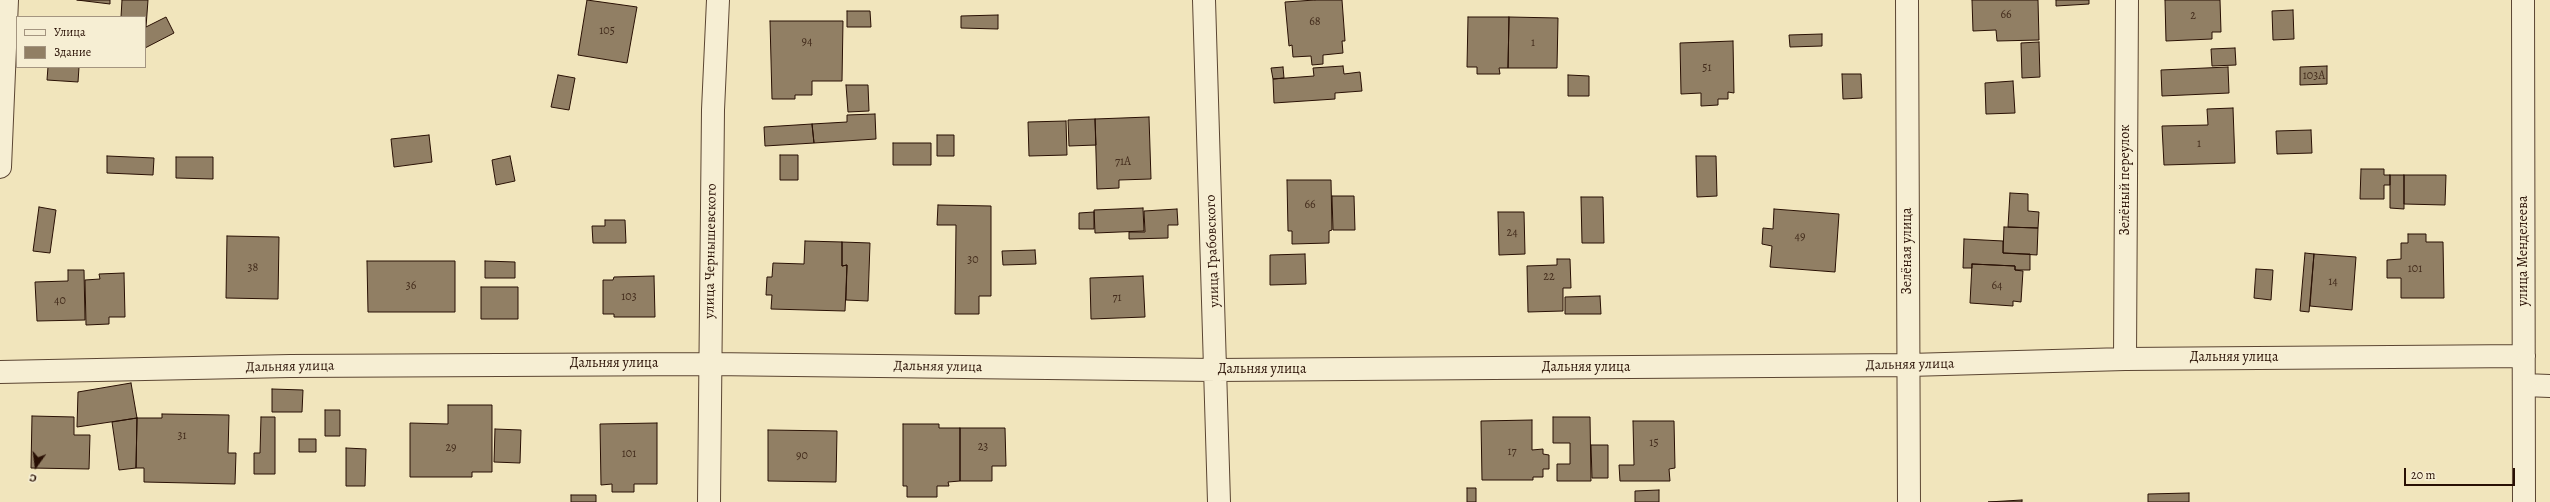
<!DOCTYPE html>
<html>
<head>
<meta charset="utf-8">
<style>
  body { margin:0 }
  #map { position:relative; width:2550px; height:502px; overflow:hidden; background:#f1e5bc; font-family:Alegreya,serif }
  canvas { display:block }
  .legend { position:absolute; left:16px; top:16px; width:130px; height:52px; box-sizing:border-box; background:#f6eed3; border:1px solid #a49580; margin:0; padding:5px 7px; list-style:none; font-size:12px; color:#291004 }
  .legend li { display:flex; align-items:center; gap:8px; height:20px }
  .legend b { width:20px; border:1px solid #a49580 }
  .north { position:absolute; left:16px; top:446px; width:40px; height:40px; -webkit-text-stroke:3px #f6eed3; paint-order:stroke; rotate:194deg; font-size:11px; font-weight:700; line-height:16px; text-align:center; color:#291004 }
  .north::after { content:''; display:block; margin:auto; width:14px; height:18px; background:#291004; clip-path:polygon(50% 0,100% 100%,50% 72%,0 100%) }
  .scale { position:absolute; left:2404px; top:468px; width:111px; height:18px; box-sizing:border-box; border:2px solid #291004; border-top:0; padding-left:5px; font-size:12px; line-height:14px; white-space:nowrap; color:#291004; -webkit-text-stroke:3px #f6eed3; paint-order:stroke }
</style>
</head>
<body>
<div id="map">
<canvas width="2550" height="502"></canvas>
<ul class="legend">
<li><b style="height:5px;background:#f6eed3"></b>Улица</li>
<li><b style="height:11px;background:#917f64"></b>Здание</li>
</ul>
<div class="north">С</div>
<div class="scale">20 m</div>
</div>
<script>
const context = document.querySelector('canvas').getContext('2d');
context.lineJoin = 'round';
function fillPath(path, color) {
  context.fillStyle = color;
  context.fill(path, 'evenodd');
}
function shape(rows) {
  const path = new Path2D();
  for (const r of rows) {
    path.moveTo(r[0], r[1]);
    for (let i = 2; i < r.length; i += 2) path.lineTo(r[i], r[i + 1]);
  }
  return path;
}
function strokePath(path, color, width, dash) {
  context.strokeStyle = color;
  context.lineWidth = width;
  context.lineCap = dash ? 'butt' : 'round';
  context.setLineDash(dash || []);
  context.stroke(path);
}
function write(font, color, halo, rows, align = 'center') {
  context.font = font + ' Alegreya,serif';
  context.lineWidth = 3.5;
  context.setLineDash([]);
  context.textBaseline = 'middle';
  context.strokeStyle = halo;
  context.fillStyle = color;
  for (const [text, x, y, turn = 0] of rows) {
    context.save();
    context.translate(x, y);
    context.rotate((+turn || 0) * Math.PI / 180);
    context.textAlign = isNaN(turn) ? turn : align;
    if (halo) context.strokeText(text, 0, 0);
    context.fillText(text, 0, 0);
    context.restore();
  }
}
const building = shape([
  [77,0,110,0,110,4,77,0],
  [122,0,148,0,146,27,166,17,174,33,145,48,145,17,121,17,122,0],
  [587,0,637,7,627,63,578,55,587,0],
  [1315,0,1342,0,1345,41,1342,41,1343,53,1323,55,1323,64,1312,65,1311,56,1293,57,1292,45,1289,46,1285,2,1315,0],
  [1972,0,2038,0,2039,40,1997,41,1996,30,1973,31,1972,0],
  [2056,0,2089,0,2089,4,2056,6,2056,0],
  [2165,0,2220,0,2221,32,2212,32,2212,39,2166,41,2165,0],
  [2293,10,2294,39,2273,40,2272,11,2293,10],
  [847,11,870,11,871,27,847,27,847,11],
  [998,15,998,29,961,28,961,16,998,15],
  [1468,17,1509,17,1508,68,1499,68,1500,74,1477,74,1477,67,1467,67,1468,17],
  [1509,17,1558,18,1557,68,1508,68,1509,17],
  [770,21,843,21,842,81,812,81,812,95,795,95,795,99,772,99,770,21],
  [1822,34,1822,46,1790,47,1789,35,1822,34],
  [1733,41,1734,93,1728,92,1728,99,1718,99,1718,105,1701,106,1701,93,1681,94,1680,43,1733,41],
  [2039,42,2040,77,2022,78,2021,43,2039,42],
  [2235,48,2236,65,2212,66,2211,49,2235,48],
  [1343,66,1344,74,1360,72,1362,91,1335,93,1335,99,1274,103,1273,79,1314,76,1313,68,1343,66],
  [2327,66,2327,84,2300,85,2300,67,2327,66],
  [48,67,79,67,78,82,47,80,48,67],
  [1283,67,1284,78,1273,79,1271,68,1283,67],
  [2228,67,2229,93,2162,96,2161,70,2228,67],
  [1842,74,1861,74,1862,98,1843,99,1842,74],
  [558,75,575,78,569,110,551,107,558,75],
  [1568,75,1589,76,1589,96,1568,96,1568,75],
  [2013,81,2015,113,1986,114,1985,83,2013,81],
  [846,85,868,85,869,111,848,112,846,85],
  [2233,108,2235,163,2164,165,2162,126,2208,125,2207,109,2233,108],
  [875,114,876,139,814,143,812,124,847,122,847,115,875,114],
  [1149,117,1151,179,1119,180,1119,188,1097,189,1095,119,1149,117],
  [1095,119,1096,145,1069,146,1068,120,1095,119],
  [1066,121,1067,155,1029,156,1028,122,1066,121],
  [812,124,814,143,765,146,764,127,812,124],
  [2311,130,2312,153,2277,154,2276,131,2311,130],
  [429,135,432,162,394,167,391,139,429,135],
  [937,135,954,135,954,156,937,156,937,135],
  [893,143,931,143,931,165,893,165,893,143],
  [780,155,798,155,798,180,780,180,780,155],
  [107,156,154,158,153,175,107,173,107,156],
  [510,156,515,181,496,185,492,160,510,156],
  [1696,156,1716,156,1717,196,1697,197,1696,156],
  [176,157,213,157,213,179,176,178,176,157],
  [2361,169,2384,169,2384,175,2390,175,2390,185,2384,185,2384,199,2360,199,2361,169],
  [2390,175,2404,175,2404,209,2390,208,2390,175],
  [2404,175,2446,175,2445,205,2404,204,2404,175],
  [1287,180,1331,180,1332,230,1329,231,1329,243,1292,244,1292,231,1288,231,1287,180],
  [2010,193,2028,194,2028,211,2039,212,2038,228,2008,227,2010,193],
  [1332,196,1354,196,1355,230,1333,230,1332,196],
  [1581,197,1603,197,1604,243,1582,243,1581,197],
  [938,205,991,206,991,296,979,296,979,314,955,314,956,225,937,225,938,205],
  [39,207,56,210,50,253,33,251,39,207],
  [1143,208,1144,231,1095,233,1094,210,1143,208],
  [1177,209,1178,225,1168,225,1168,238,1129,239,1129,232,1145,232,1144,211,1177,209],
  [1774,209,1839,214,1835,272,1770,267,1772,246,1762,244,1763,228,1773,229,1774,209],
  [1094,212,1094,229,1079,229,1079,213,1094,212],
  [1498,212,1524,212,1525,254,1499,255,1498,212],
  [605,220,625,220,626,243,593,243,592,226,605,226,605,220],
  [2004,227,2038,228,2037,255,2003,253,2004,227],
  [2408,234,2426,234,2426,242,2443,242,2444,298,2401,298,2401,278,2387,278,2387,260,2401,259,2401,243,2408,243,2408,234],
  [227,236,279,237,278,299,226,298,227,236],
  [1964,239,2003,241,2003,253,2030,254,2030,270,2015,270,2015,266,1972,264,1972,268,1963,268,1964,239],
  [805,241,842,242,842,266,847,265,845,311,771,309,772,295,766,295,767,277,772,277,773,263,804,264,805,241],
  [842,242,870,243,868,301,846,300,847,265,842,266,842,242],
  [1035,250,1036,264,1003,265,1002,251,1035,250],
  [2305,253,2314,254,2309,312,2300,311,2305,253],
  [1305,254,1306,284,1270,285,1270,255,1305,254],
  [2314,254,2356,257,2352,310,2310,306,2314,254],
  [1557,259,1570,259,1571,288,1563,288,1563,311,1528,312,1527,266,1557,265,1557,259],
  [367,261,455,261,455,312,368,312,367,261],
  [485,261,515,262,515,278,485,278,485,261],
  [1972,264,2015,266,2015,270,2023,271,2021,302,2013,301,2013,306,1970,303,1972,264],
  [2256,269,2273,270,2271,300,2254,298,2256,269],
  [68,270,84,270,85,320,37,321,35,282,68,281,68,270],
  [124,273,125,317,109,317,109,324,86,325,85,280,100,279,99,274,124,273],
  [654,276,655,317,614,317,614,314,603,314,603,280,613,280,614,277,654,276],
  [1143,276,1145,317,1091,319,1090,278,1143,276],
  [481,287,518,287,518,319,481,319,481,287],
  [1600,296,1601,314,1565,314,1565,297,1600,296],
  [131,383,137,418,77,427,78,392,131,383],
  [272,389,303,390,302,412,272,412,272,389],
  [448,405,492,405,492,472,472,472,472,477,410,477,410,423,448,424,448,405],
  [325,410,340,410,340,436,325,436,325,410],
  [162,414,229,415,228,453,236,453,235,484,144,482,144,468,136,468,137,418,162,418,162,414],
  [32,416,74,417,74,435,90,435,89,469,31,468,32,416],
  [261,417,275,417,275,474,254,474,254,453,260,453,261,417],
  [1553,417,1590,417,1591,481,1557,481,1557,464,1570,464,1570,443,1553,443,1553,417],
  [137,418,136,468,119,470,112,422,137,418],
  [1532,420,1532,450,1543,449,1543,454,1549,455,1549,469,1543,469,1543,477,1533,477,1533,480,1482,480,1481,421,1532,420],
  [1633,421,1674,421,1675,468,1669,469,1670,481,1620,481,1619,465,1634,465,1633,421],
  [657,423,657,484,634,484,634,492,612,492,612,484,601,485,600,424,657,423],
  [903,424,939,424,939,428,960,428,960,481,948,482,949,486,937,486,937,497,907,497,907,486,903,486,903,424],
  [960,428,1005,428,1006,466,992,466,992,481,960,481,960,428],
  [495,429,521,430,520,463,494,462,495,429],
  [768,430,837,431,836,482,768,481,768,430],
  [299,439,316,439,316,452,299,452,299,439],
  [1591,445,1608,445,1608,478,1592,478,1591,445],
  [346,448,366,449,365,486,346,486,346,448],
  [1467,488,1476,488,1476,502,1467,502,1467,488],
  [1659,490,1659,502,1635,502,1635,491,1659,490],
  [2189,493,2189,502,2148,502,2148,494,2189,493],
  [571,495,596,495,596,502,571,502,571,495],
  [2022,500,2022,502,1988,502,2022,500]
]);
const minor = shape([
  [1204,0,1219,502],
  [1907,0,1909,502],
  [2523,0,2524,502],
  [0,167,7,0],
  [2125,359,2127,0],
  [0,372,290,366,710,364,1216,370,1909,365,2125,359,2524,356],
  [2524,385,2550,386],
  [709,502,713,110,718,0]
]);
const numberNames = [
  ["66",2006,15],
  ["2",2193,16],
  ["68",1315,22],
  ["105",607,31],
  ["94",807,42],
  ["1",1533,43],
  ["51",1707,68],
  ["103А",2314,76],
  ["1",2199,144],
  ["71А",1123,162],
  ["66",1310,205],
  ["24",1512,233],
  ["49",1800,237],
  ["30",973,260],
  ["38",253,268],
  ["101",2415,269],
  ["22",1549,277],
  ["14",2333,282],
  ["36",411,286],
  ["64",1997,286],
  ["103",629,297],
  ["71",1117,298],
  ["40",60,301],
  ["31",182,436],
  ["15",1654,443],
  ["23",983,447],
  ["29",451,448],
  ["17",1512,452],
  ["101",629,454],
  ["90",802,456]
];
const streetNames = [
  ["Зелёный переулок",2126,180,-90],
  ["улица Чернышевского",711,251,-89],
  ["улица Грабовского",1213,251,-92],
  ["Зелёная улица",1908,251,-90],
  ["улица Менделеева",2524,251,-90],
  ["Дальняя улица",2234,358],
  ["Дальняя улица",614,364],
  ["Дальняя улица",1910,365,-1],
  ["Дальняя улица",290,367,-1],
  ["Дальняя улица",938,367,1],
  ["Дальняя улица",1586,368],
  ["Дальняя улица",1262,370]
];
fillPath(building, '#917f64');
strokePath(building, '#291004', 1);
strokePath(minor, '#5b4532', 24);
strokePath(minor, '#f6eed3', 22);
write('12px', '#432c1c', null, numberNames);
write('14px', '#291004', '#f6eed3', streetNames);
</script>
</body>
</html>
